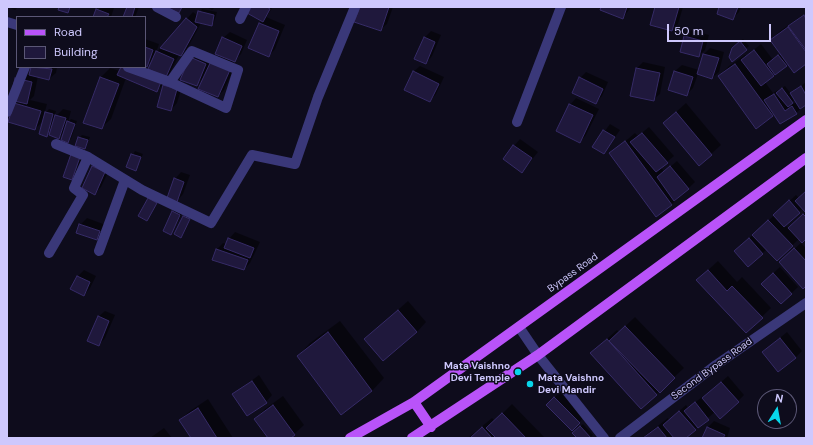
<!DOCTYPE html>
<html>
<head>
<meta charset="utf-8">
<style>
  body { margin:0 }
  #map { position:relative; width:813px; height:445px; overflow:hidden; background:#0e0c1c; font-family:"DM Sans",sans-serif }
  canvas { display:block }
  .frame { position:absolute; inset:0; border:8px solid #cec8fd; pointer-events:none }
  .legend { position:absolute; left:16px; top:16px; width:130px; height:52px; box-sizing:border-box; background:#0e0c1c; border:1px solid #5b5776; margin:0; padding:5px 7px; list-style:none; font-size:12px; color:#cec8fd }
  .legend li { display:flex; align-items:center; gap:8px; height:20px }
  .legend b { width:20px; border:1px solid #5b5776 }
  .north { position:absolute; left:757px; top:389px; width:40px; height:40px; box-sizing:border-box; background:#0e0c1c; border:1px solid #5b5776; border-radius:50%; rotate:11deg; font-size:11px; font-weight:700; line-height:16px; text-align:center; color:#cec8fd }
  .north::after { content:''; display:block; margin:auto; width:14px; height:18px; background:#08d6ea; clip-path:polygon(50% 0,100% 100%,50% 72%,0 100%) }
  .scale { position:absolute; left:667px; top:24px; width:104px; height:18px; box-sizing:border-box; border:2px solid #cec8fd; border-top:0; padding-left:5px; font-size:12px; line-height:14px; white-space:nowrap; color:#cec8fd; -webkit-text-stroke:3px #0e0c1c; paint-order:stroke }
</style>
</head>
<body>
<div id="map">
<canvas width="813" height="445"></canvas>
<div class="frame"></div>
<ul class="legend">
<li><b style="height:5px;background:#b953f9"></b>Road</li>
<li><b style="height:11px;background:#1f183c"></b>Building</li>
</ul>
<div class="north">N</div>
<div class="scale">50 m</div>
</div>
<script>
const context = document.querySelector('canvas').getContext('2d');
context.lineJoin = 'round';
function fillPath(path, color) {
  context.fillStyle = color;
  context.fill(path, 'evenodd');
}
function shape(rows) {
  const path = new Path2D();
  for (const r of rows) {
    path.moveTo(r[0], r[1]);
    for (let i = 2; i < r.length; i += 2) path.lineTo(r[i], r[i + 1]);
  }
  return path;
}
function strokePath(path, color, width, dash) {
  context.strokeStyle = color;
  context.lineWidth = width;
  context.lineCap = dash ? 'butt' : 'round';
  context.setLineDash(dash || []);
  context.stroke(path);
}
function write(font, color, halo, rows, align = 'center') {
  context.font = font + ' "DM Sans",sans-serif';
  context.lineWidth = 3;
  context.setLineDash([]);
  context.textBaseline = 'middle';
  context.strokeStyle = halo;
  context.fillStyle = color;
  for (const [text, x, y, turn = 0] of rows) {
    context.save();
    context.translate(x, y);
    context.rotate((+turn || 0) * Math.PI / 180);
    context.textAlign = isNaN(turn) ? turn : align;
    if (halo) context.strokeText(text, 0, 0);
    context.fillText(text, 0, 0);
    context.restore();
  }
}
const shadow = shape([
  [7,7,18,7,15,10],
  [100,7,114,8,111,17,95,17],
  [128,7,139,7,135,17,124,17],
  [207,7,215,7,212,10],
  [251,7,273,7,266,17,285,25,275,49,269,56,260,23,263,20],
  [361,7,393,7,387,24,380,30],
  [602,7,631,7,623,18],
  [656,7,683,7,678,24,671,30],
  [720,7,741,7,739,12,732,19],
  [202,9,217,12,214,22,211,25,201,23,187,49,179,55,164,84,157,90,126,78,111,119,101,128,101,77,110,68,120,71,122,67,145,67,145,39,159,44,156,53,193,12,198,16],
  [154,59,149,69,145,67],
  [806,13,806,63,788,64,765,82,773,93,785,86,791,94,806,82,806,104,796,113,780,123,774,114,773,116,719,76,729,66,745,55,746,56,761,44,773,60,781,54,771,41,780,31],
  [795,99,797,102,791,105,790,104],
  [691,30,709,35,705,50,698,56,685,37],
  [431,31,441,35,432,56,426,63,424,38],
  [230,32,247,40,241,54,233,62,236,64,224,90,218,96,204,77,196,85,190,58,197,51,212,57,209,65,219,54,223,38],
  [743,39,749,46,732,60,736,45],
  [710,48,724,52,719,72,712,78,698,74,693,88,686,95,669,90,675,71,682,65,699,70,704,54],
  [643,62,665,67,660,94,653,100,631,95,637,68],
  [420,66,444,77,436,94,430,101,413,72],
  [32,67,57,67,56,73,49,79,38,76,34,96,30,100,47,104,44,115,49,109,56,111,54,118,63,109,71,111,68,122,71,119,77,121,71,139,68,142,65,131,59,138,51,130,46,135,44,120,35,129,15,104,18,101,22,73,30,74],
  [586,72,608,82,602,96,595,103,580,78],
  [171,79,183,83,177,103,171,110,164,86],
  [576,98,599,109,586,135,580,142,570,105],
  [686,103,721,145,711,154,664,123],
  [610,124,620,130,604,153,594,146],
  [649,127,674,156,661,167,664,172,677,161,695,182,672,204,656,216,610,154,635,133,638,136],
  [82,135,90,137,85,148,79,138],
  [520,139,538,152,522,172,514,146],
  [86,151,78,172,72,179,72,155],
  [135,151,143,154,136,169,127,166],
  [99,160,111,166,101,187,95,193,93,167],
  [181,172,190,175,183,194,177,201,175,179],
  [806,191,806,212,803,208,785,225,789,229,806,212,806,238,801,243,806,248,806,285,780,262,802,242,799,239,777,260,767,249,748,266,742,245,796,195,799,198],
  [176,209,183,212,171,234,173,212],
  [186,213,192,216,181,236,175,233],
  [87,218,106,225,103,233,97,239,80,225],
  [235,232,260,242,250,263,244,269,217,249,223,243,227,244,229,239],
  [718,261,737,282,742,277,771,308,746,332,707,271],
  [780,267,798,287,781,303,769,277],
  [84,270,96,276,90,288,84,295,78,276],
  [408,301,426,322,417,332,365,339],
  [105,311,115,315,105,338,99,345,98,317],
  [635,317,684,368,641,408,601,344,617,330,619,332],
  [340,321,384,378,372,391,298,356,310,343],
  [787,332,802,351,796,357,763,352],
  [259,375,272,395,266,402,234,394],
  [728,376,744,395,738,401,715,412,684,438,642,438,668,418,669,420,686,405,688,408,702,397,703,398],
  [561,391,585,416,572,430,547,405],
  [283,396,304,425,290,438,269,438,255,419,265,409],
  [208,399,233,438,192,438,180,420,190,411],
  [512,404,545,438,468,438,492,418,495,421],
  [714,421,730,428,727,438,703,438,707,428],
  [583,424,593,435,590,438,578,438,576,430],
  [164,428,172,438,150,438]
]);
const building = shape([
  [59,7,70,7,68,13,58,10,59,7],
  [127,7,135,7,132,17,123,17,127,7],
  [166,7,182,7,179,13,166,7],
  [250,7,267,7,270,9,263,22,247,13,250,7],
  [360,7,389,7,381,31,354,22,360,7],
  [601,7,627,7,623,19,600,10,601,7],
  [655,7,679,7,672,31,650,25,655,7],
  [719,7,738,7,733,20,717,14,719,7],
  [96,9,109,14,107,17,93,17,96,9],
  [198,11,214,15,212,26,195,22,198,11],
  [804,15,806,19,806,50,788,26,804,15],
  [186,18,197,27,181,56,160,48,186,18],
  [259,23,279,31,269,57,248,48,259,23],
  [788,27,806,52,806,64,794,73,770,40,788,27],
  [684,36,703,41,699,57,680,52,684,36],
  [222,37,242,46,235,62,215,54,222,37],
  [424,37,435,42,426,64,414,59,424,37],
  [740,41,747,50,732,62,729,57,732,48,740,41],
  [145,47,153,50,147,67,145,66,145,47],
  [754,50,774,76,761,86,741,60,754,50],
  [156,51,174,59,166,77,148,69,156,51],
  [703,54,719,58,712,79,697,74,703,54],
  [778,55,787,66,775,75,767,64,778,55],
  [190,57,206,64,197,86,180,80,190,57],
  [211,61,230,70,218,97,198,89,211,61],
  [735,64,773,116,756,129,718,76,735,64],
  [31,67,52,69,49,80,29,75,31,67],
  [121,67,161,82,157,92,117,75,121,67],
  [636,68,660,73,654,101,630,96,636,68],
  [413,71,439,84,430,102,404,90,413,71],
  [674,71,693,77,687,96,668,90,674,71],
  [100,77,119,84,102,129,83,123,100,77],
  [579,77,603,89,596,104,572,93,579,77],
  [15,78,32,82,27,104,10,100,15,78],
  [163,85,177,89,171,111,157,107,163,85],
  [801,86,806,95,806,105,800,109,790,93,801,86],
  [782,88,793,103,788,107,776,93,782,88],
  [774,94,785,111,792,106,797,114,780,124,764,100,774,94],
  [14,103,41,111,35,130,8,122,14,103],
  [569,104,593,115,580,143,556,131,569,104],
  [45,112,53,114,47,137,39,134,45,112],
  [676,112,712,155,699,166,663,123,676,112],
  [55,115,66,118,59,139,49,135,55,115],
  [67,121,75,124,68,143,61,140,67,121],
  [603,130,615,137,604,154,592,147,603,130],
  [642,133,668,163,656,172,630,142,642,133],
  [78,137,88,140,85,149,75,146,78,137],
  [625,141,672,205,656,217,609,153,625,141],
  [513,145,532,158,522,173,503,159,513,145],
  [71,154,80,157,72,180,63,177,71,154],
  [131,154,141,157,136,171,126,167,131,154],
  [92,166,105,172,95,195,82,188,92,166],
  [670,166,689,189,674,201,657,177,670,166],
  [174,178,184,182,177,202,167,198,174,178],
  [806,191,806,213,795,201,806,191],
  [148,198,157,203,147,221,138,216,148,198],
  [789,200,800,213,784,227,773,215,789,200],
  [172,211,180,215,171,235,163,231,172,211],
  [803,214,806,217,806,239,802,243,788,228,803,214],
  [183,216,190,219,181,238,174,234,183,216],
  [768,220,793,246,777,261,752,235,768,220],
  [79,224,100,231,97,240,76,233,79,224],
  [228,238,254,248,250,258,224,248,228,238],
  [749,238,763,254,748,267,734,251,749,238],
  [794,248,806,261,806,286,803,289,779,262,794,248],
  [216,249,248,260,244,270,212,260,216,249],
  [708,270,727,291,732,286,763,318,746,333,696,280,708,270],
  [773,273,792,294,781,304,761,284,773,273],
  [77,276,90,282,84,296,70,289,77,276],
  [398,310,417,332,383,361,364,339,398,310],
  [98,316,109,321,99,346,87,341,98,316],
  [625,326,675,378,660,393,609,341,625,326],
  [328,332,372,391,341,415,297,356,328,332],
  [780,338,796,358,778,372,762,352,780,338],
  [607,339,657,395,641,409,590,353,607,339],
  [252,381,267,403,247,416,232,394,252,381],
  [721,382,739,402,720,419,702,398,721,382],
  [554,397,580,423,572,431,546,405,554,397],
  [695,402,709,420,698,428,684,411,695,402],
  [273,405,295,435,291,438,268,438,254,419,273,405],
  [198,408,217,438,191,438,179,420,198,408],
  [679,411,696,430,686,438,674,438,663,425,679,411],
  [502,413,526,438,496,438,486,428,502,413],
  [580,426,591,438,577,438,572,433,580,426],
  [482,427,492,438,470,438,482,427],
  [658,427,667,438,643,438,658,427],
  [707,427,725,435,723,438,702,438,707,427]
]);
const minor = shape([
  [157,7,176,17],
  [240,19,246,7],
  [7,22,17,25],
  [128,67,170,82,226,108,238,70,192,51,170,82],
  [7,112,25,67],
  [517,122,561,7],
  [56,144,88,157],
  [99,251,125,180],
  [49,253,83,195,74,188,88,157,142,190,211,223,252,155,295,164,318,97,355,7],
  [519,327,538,355,604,438],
  [620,438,716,365,806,303]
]);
const major = shape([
  [414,402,431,427],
  [350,438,414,402,806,120],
  [412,438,538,355,806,158]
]);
const markers = [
  [518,372,4,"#08d6ea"],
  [530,384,4,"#08d6ea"]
];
const streetNames = [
  ["Bypass Road",573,273,-36],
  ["Second Bypass Road",712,369,-36]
];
const poiNames = [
  ["Mata Vaishno",510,366],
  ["Devi Temple",510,378],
  ["Mata Vaishno",538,378,"left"],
  ["Devi Mandir",538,390,"left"]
];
fillPath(shadow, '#0007');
fillPath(building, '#1f183c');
strokePath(building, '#362b67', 1);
strokePath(minor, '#3a3879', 10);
strokePath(major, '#b953f9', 10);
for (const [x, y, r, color] of markers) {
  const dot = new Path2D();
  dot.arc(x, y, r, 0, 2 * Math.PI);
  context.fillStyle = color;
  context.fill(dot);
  strokePath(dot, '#0e0c1c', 1.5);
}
write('10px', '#cec8fd', '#0e0c1c', streetNames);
write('bold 10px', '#cec8fd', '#0e0c1c', poiNames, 'right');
</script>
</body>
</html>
